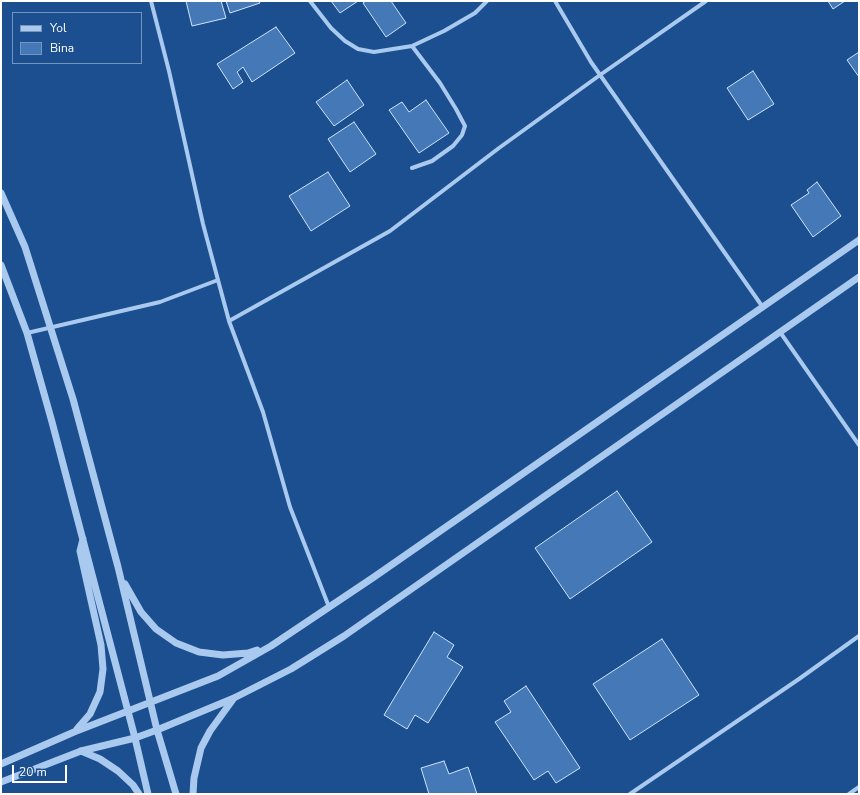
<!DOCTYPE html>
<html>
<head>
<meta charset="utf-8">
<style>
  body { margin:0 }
  #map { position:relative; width:860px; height:795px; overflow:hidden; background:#1b4f8f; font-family:"Nunito Sans",sans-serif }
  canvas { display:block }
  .frame { position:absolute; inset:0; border:2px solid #fff; pointer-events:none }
  .legend { position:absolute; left:12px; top:12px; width:130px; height:52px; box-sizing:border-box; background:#1b4f8f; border:1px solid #7695bc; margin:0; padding:5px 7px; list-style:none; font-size:12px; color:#fff }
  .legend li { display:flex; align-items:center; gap:8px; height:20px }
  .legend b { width:20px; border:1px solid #7695bc }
  .scale { position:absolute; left:12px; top:765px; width:55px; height:18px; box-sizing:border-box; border:2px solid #fff; border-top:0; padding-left:5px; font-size:12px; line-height:14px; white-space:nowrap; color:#fff; -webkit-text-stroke:3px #1b4f8f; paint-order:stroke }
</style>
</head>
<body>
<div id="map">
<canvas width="860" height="795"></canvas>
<div class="frame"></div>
<ul class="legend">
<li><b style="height:5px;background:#a9c9ee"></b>Yol</li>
<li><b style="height:11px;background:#4478b7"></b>Bina</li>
</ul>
<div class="scale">20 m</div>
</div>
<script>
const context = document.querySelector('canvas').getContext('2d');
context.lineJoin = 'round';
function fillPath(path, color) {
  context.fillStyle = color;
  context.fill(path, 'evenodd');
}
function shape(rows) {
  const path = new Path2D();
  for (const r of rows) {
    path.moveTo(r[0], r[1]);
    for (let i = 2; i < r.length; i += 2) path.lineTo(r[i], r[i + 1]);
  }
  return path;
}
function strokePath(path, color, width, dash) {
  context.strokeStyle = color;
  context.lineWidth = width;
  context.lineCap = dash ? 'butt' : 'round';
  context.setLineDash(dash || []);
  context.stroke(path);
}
const building = shape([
  [186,1,221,1,226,18,192,26,186,1],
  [226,1,259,1,260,3,230,13,226,1],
  [331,1,358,1,340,13,331,1],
  [366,1,391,1,406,23,386,37,363,3,366,1],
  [828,1,845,1,833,9,828,1],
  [276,27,295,53,252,82,243,67,237,72,243,82,233,89,217,64,276,27],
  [859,52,859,77,847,60,859,52],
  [753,71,774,104,748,120,727,88,753,71],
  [347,80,364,105,334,126,316,102,347,80],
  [426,100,449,133,419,153,389,110,402,102,409,112,426,100],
  [354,122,376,154,350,172,328,139,354,122],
  [328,172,350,206,311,231,289,196,328,172],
  [817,182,841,216,813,237,791,205,809,193,807,190,817,182],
  [617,491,652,542,570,599,535,548,617,491],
  [434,632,454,645,447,657,463,667,428,723,415,715,407,729,384,715,434,632],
  [662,639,699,695,630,740,593,684,662,639],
  [526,686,580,768,556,783,548,771,534,780,495,722,511,712,504,701,526,686],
  [444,761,449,774,468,767,477,794,429,794,421,768,444,761]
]);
const minor = shape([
  [151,1,169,71,203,224,229,321,263,412,290,507,329,607],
  [310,1,331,28,345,41,358,49,374,52,412,46,444,31,475,13,487,1],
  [555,1,591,62,762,306],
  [412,168,432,161,453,146,462,135,465,126,456,109,440,83,412,46],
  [229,321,390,231,499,148,600,75,706,1],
  [780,332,859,445],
  [27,333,160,302,218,280],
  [630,794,799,679,859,636],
  [849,794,859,787]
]);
const tertiary = shape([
  [1,193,25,247,73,399,118,567,157,730,176,794],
  [1,265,27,333,52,422,135,738,148,794],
  [125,584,141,612,156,629,176,643,199,652,223,655,248,653,257,650],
  [77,729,90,714,100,692,103,669,101,645,80,551,83,539],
  [81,751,100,759,118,771,133,785,139,794],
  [1,764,74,732,218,676,271,646,374,577,859,240],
  [1,782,81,751,135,738,157,730,234,698,291,669,344,636,859,277],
  [193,794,194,778,201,748,210,731,234,698]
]);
fillPath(building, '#4478b7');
strokePath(building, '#cfe3fa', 1);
strokePath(minor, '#a9c9ee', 4);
strokePath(tertiary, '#a9c9ee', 7);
</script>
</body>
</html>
